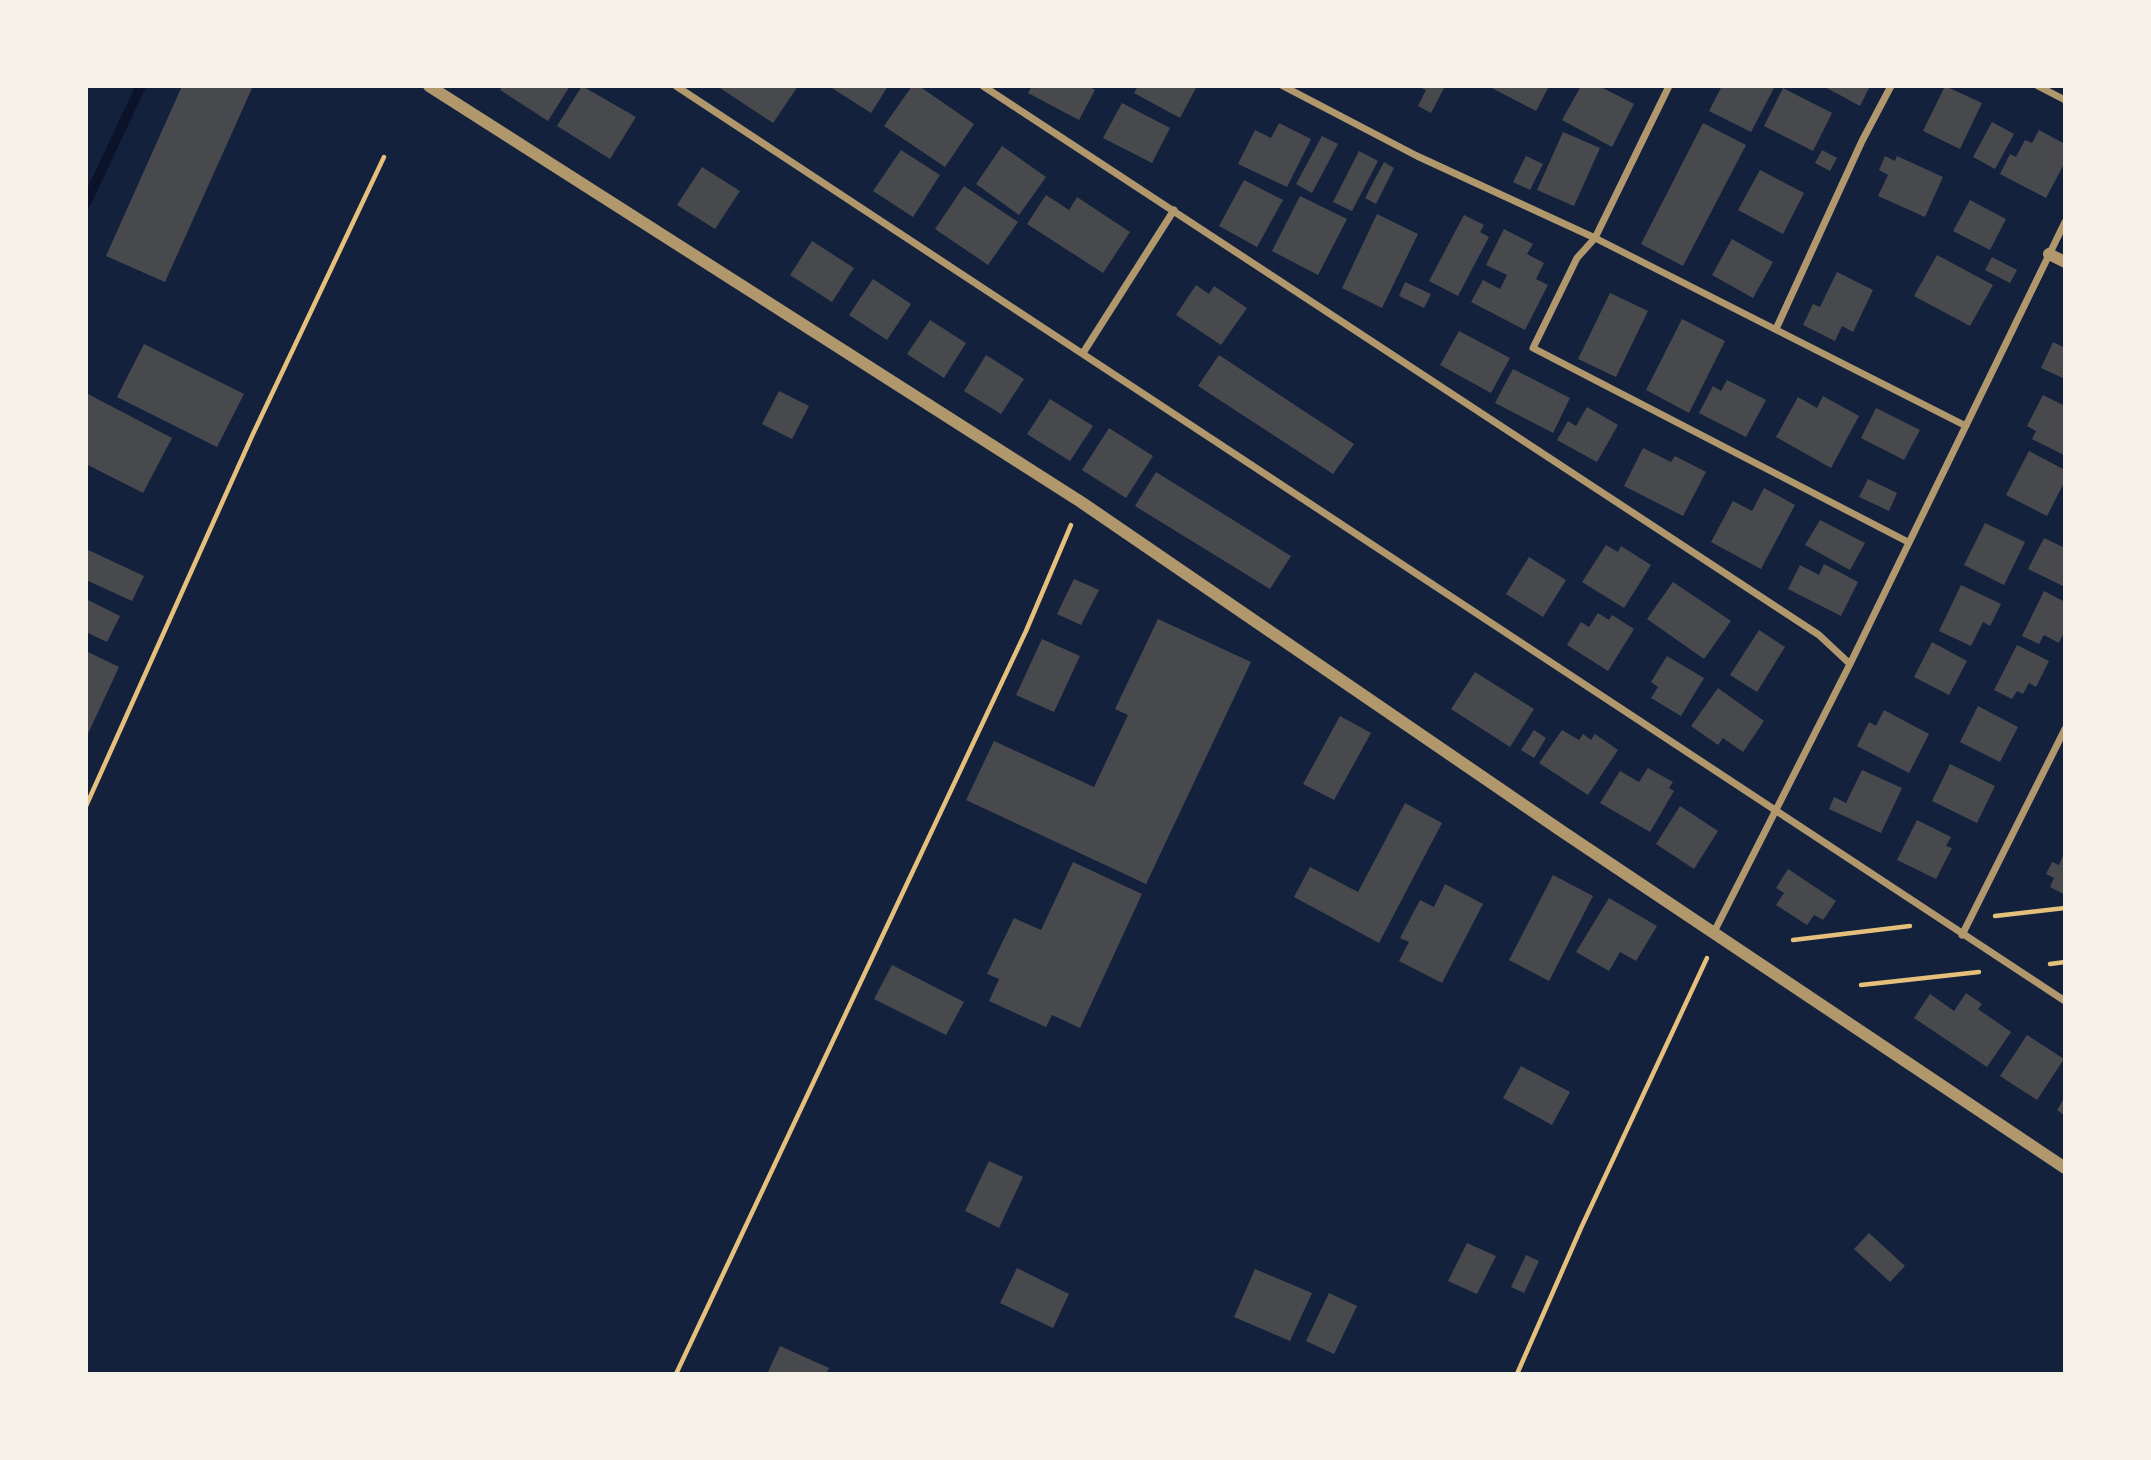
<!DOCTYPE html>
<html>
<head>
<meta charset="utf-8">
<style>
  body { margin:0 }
  #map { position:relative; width:2151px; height:1460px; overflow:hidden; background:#14213d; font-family:Jost,sans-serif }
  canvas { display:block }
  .frame { position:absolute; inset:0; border:88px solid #f6f1e7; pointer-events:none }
</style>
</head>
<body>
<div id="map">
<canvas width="2151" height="1460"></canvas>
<div class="frame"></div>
</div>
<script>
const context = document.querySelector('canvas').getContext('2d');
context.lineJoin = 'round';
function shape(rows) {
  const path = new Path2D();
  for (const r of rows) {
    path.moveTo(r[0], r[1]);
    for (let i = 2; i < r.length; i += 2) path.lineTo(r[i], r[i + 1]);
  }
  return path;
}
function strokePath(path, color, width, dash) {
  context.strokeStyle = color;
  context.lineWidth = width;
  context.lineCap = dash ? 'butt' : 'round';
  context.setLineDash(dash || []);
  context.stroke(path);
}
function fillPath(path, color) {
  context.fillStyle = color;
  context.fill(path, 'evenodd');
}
const stream = shape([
  [86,203,141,86]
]);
const building = shape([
  [182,86,253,86,165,282,106,256],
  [503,86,570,86,548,121,500,90],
  [582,86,636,117,610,159,557,126],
  [717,86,798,86,773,123],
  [829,86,888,86,871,113],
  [912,86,919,86,974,124,945,167,884,126],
  [1032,86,1088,86,1095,90,1079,120,1028,93],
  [1138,86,1197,86,1180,118,1134,93],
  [1417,86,1445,86,1431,113,1418,106,1426,90],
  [1488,86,1549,86,1536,111],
  [1581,86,1599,86,1634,104,1612,147,1562,120],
  [1722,86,1775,86,1751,132,1709,111],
  [1823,86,1870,86,1860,106],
  [1945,86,1982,103,1960,149,1923,131],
  [1783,88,1832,113,1813,151,1764,126],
  [1122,103,1170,128,1152,163,1103,138],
  [1992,122,2014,134,1995,169,1973,157],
  [1279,123,1311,139,1287,187,1238,164,1255,130,1271,138],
  [1703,123,1746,145,1683,266,1641,244],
  [2039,130,2065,144,2065,162,2046,198,2000,174,2010,154,2016,157,2025,140,2032,143],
  [1563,132,1600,148,1574,206,1537,190],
  [1322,136,1338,144,1312,193,1296,184],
  [1002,146,1046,177,1019,215,976,184],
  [901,150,940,175,913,217,873,191],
  [1822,150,1837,158,1830,171,1815,163],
  [1359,151,1378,161,1352,211,1333,202],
  [1526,156,1543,164,1530,190,1513,182],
  [1885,156,1895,161,1897,156,1943,177,1925,217,1878,196,1888,175,1879,170],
  [1384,162,1394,168,1376,204,1365,198],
  [702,167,740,191,715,229,677,205],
  [1760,170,1804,193,1783,234,1738,210],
  [1244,180,1283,200,1257,247,1219,226],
  [964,186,1018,222,988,265,935,229],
  [1046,195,1069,210,1077,197,1130,232,1103,273,1027,224],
  [1300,196,1347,219,1318,275,1272,251],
  [1970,200,2006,219,1990,250,1953,231],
  [1377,214,1418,234,1382,308,1342,288],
  [1464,215,1484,225,1480,232,1489,237,1458,296,1429,281],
  [1504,229,1533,244,1527,254,1544,263,1536,279,1548,285,1525,330,1471,302,1483,280,1500,289,1507,275,1486,265],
  [1732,239,1773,262,1753,298,1712,275],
  [812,241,854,268,832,302,790,275],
  [1937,255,1993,285,1970,326,1914,296],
  [1992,257,2017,270,2010,283,1985,270],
  [1837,272,1873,290,1853,332,1842,326,1835,341,1803,325,1813,304,1820,307],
  [873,279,911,304,887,340,849,315],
  [1405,282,1431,294,1424,308,1399,296],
  [1196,285,1209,294,1214,286,1247,308,1221,345,1176,315],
  [1610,293,1648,311,1616,377,1578,359],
  [1682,319,1725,341,1689,413,1646,390],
  [930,320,966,343,944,378,907,354],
  [1459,331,1510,358,1491,393,1440,365],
  [2053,342,2065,348,2065,379,2041,368],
  [144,344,244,394,217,447,117,397],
  [986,355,1024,379,1001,414,964,391],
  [1219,355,1354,444,1333,474,1198,386],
  [1513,369,1570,398,1553,433,1495,403],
  [1727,380,1766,400,1746,437,1699,413,1713,386,1721,391],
  [779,391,809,406,792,439,762,424],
  [86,393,172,438,143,493,86,464],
  [2043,395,2065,406,2064,455,2032,439,2036,431,2027,426],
  [1823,396,1859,416,1831,468,1776,437,1798,397,1817,408],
  [1050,399,1093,426,1070,461,1027,434],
  [1587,407,1618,425,1597,462,1557,440,1568,421,1576,426],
  [1876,408,1920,430,1904,460,1861,438],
  [1109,428,1153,456,1126,498,1082,470],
  [1643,448,1671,462,1675,456,1706,472,1683,516,1624,486],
  [2029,451,2065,470,2065,481,2047,516,2006,495],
  [1156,472,1291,556,1270,589,1135,506],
  [1868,479,1897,493,1889,511,1859,497],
  [1764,488,1795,505,1761,569,1711,542,1733,501,1752,511],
  [1820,520,1865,543,1850,570,1805,545],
  [1985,523,2025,542,2004,585,1964,565],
  [2044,538,2065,548,2065,587,2028,569],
  [1606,545,1618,552,1621,546,1651,565,1624,608,1582,582],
  [86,549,144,576,132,601,86,580],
  [1529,557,1566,580,1543,617,1506,594],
  [1824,564,1858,582,1841,616,1788,589,1800,565,1819,575],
  [1074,579,1099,590,1081,625,1057,614],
  [1673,582,1731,621,1704,659,1647,619],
  [1961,585,2001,604,1990,626,1983,622,1971,646,1939,631],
  [2044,591,2065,602,2065,630,2059,643,2044,635,2039,644,2022,636],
  [86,599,120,616,107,642,86,632],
  [1598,613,1609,620,1612,615,1634,629,1608,671,1567,645,1581,622,1589,627],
  [1158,619,1251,662,1146,884,966,800,994,741,1094,787,1128,715,1115,709],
  [1759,630,1785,647,1757,692,1730,675],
  [1042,639,1080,656,1054,712,1016,695],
  [1932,642,1967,661,1949,695,1914,677],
  [2017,645,2049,661,2036,687,2029,683,2023,694,2017,691,2012,699,1994,690],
  [86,651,119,667,86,738],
  [1667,656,1704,678,1681,716,1651,698,1658,687,1651,682],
  [1475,672,1534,709,1510,747,1451,709],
  [1718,688,1764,721,1743,752,1723,738,1718,745,1691,726],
  [1978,706,2018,727,2000,762,1960,742],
  [1884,710,1929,734,1909,773,1857,746,1869,722,1876,726],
  [1340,716,1371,733,1334,800,1303,784],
  [1534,730,1546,738,1534,758,1521,750],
  [1562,730,1579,740,1583,734,1591,740,1595,734,1618,750,1588,795,1539,763],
  [1950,764,1995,786,1977,823,1932,801],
  [1648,768,1673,782,1669,788,1674,791,1650,832,1600,803,1620,771,1639,782],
  [1862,770,1902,788,1881,833,1829,809,1834,797,1846,803],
  [1405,803,1442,823,1379,943,1294,897,1310,867,1358,892],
  [1680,806,1718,831,1694,869,1656,844],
  [1917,820,1951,837,1946,846,1952,848,1936,879,1897,860],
  [2065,851,2065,895,2050,887,2054,878,2046,874,2052,862,2059,865],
  [1073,862,1142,894,1080,1028,1052,1015,1046,1027,989,1001,999,979,987,974,1014,918,1041,930],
  [1788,869,1836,901,1823,920,1814,915,1807,925,1776,905,1784,893,1776,888],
  [1553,875,1593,896,1549,981,1509,960],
  [1445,884,1483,904,1442,983,1399,961,1409,942,1400,938,1420,900,1434,907],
  [1609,898,1657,926,1636,961,1620,952,1609,971,1576,952],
  [892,965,964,1002,946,1035,874,999],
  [1966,993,1982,1004,1978,1009,2011,1032,1987,1067,1914,1018,1930,994,1954,1011],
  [2027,1035,2064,1059,2037,1100,2000,1076],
  [1521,1066,1570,1092,1552,1125,1503,1098],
  [2065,1097,2065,1116,2057,1110],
  [989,1161,1023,1177,999,1228,965,1211],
  [1869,1233,1905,1266,1890,1282,1854,1249],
  [1467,1243,1496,1256,1477,1294,1448,1281],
  [1526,1255,1539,1261,1524,1293,1511,1287],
  [1017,1268,1069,1294,1053,1328,1000,1303],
  [1255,1269,1312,1293,1290,1341,1234,1317],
  [1329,1293,1357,1306,1334,1354,1306,1341],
  [780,1346,829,1368,826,1374,767,1374]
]);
const path = shape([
  [86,806,252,436,384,157],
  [1995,916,2065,908],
  [1793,940,1910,926],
  [2050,964,2065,962],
  [1861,985,1979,972],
  [676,1374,1026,631,1071,525],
  [1517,1374,1581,1228,1707,958]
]);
const minor = shape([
  [676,86,2065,1001],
  [983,86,1819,635,1850,664],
  [1283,86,1417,156,1595,238,1966,426],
  [1669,86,1595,238,1577,258,1533,348,1908,542],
  [2038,86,2065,100],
  [1776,329,1862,141,1891,86],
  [1083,353,1174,210],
  [1714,932,1850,664,2065,222],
  [1962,935,2065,729]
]);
const tertiary = shape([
  [429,86,1081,502,1563,832,2065,1168],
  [2049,254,2065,262]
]);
strokePath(stream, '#0b132b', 10);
fillPath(building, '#48494c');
strokePath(path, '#e5c07b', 4.5);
strokePath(minor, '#b1986c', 7);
strokePath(tertiary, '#b1986c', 12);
</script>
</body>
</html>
